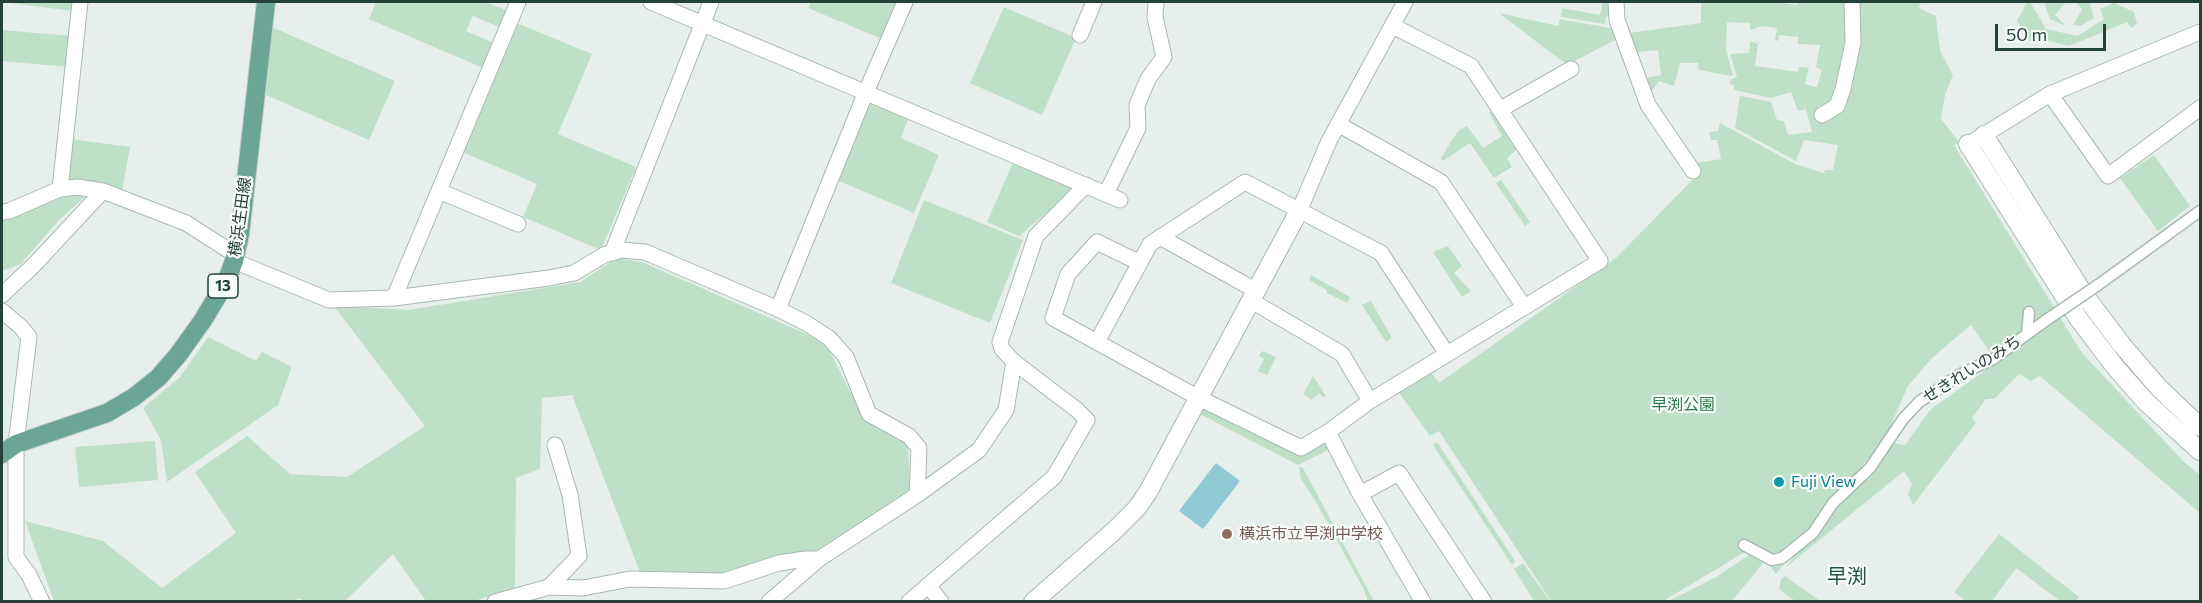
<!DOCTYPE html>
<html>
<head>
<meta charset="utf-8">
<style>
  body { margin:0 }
  #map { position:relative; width:2202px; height:603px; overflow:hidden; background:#e6efeb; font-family:Commissioner,sans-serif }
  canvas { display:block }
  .frame { position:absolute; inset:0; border:3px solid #24423a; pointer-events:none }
  .scale { position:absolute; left:1995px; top:24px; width:111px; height:27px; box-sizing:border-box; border:3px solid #24423a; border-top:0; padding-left:8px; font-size:18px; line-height:21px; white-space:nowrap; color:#24423a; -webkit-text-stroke:4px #f7fbf9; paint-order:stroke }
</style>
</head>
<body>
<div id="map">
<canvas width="2202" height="603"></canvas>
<div class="frame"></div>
<div class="scale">50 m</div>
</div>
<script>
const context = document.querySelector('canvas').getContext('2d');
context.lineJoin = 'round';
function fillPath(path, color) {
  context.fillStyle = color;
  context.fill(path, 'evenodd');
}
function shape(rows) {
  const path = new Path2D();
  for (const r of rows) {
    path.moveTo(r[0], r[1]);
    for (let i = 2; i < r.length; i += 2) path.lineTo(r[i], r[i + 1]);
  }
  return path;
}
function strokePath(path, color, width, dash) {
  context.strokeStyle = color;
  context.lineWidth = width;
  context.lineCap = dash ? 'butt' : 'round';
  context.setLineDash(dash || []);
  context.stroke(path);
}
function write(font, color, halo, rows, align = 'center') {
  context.font = font + ' Commissioner,"Noto Sans JP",sans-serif';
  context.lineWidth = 4.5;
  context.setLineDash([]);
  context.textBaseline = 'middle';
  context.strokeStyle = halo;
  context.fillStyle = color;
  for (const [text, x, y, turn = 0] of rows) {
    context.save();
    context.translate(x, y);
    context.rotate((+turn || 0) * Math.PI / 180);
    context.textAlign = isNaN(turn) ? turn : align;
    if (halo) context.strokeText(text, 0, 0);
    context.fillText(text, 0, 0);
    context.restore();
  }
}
const green = shape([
  [2,2,74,2,73,11],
  [376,2,485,2,506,10,499,27,473,16,466,31,494,43,483,68,369,19],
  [811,2,898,2,882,39,808,8],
  [1603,2,1610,2,1610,14,1606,17,1605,24,1561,17,1562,8,1600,15],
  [1701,2,1768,2,1798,5,1798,2,1921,2,1919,8,1936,16,1940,51,1953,75,1945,95,1941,119,1960,143,1954,145,2082,353,2183,461,2200,475,2200,513,2040,376,2031,381,2019,374,1994,399,1986,399,1972,418,1976,423,1913,505,1908,494,1912,484,1904,471,1785,568,1890,443,1905,445,1930,410,1997,362,1971,325,1932,358,1908,386,1886,436,1776,574,1755,546,1663,601,1551,601,1439,431,1430,436,1397,390,1429,370,1439,383,1616,258,1701,171,1696,163,1721,159,1717,140,1711,140,1709,132,1718,131,1720,123,1795,164,1824,173,1825,170,1833,170,1838,145,1804,140,1796,161,1735,128,1740,96,1771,102,1777,120,1784,121,1788,135,1812,132,1806,109,1798,111,1791,92,1771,98,1734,90,1734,85,1730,84,1731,80,1737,76,1730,54,1749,53,1750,41,1758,44,1755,66,1798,72,1799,67,1809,68,1805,84,1817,87,1822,70,1816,67,1820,45,1798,44,1798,37,1779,35,1778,41,1775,40,1777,28,1761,26,1750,30,1750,23,1727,22,1726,50,1733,76,1699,70,1698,63,1680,63,1674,86,1659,81,1651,92,1645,78,1661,75,1658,50,1637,52,1629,33,1701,23],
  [2027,2,2030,2,2046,29,2078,36,2104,19,2100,9,2114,3,2134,12,2137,24,2131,28,2127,22,2069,46,2042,39,2031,42,2017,21],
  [2044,2,2066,2,2055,15,2066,26,2050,19],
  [2075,2,2097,2,2090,4,2094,18,2080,26,2073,25,2082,9],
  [1004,7,1076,38,1042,115,970,83],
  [1499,13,1558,26,1560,19,1615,29,1619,38,1567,65],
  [514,22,592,54,558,134,636,167,601,250,523,217,537,184,460,151],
  [272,27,395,81,369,140,266,95],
  [2,30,71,36,68,67,2,61],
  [871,101,909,117,901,138,939,155,914,213,837,180],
  [1492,111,1516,150,1507,158,1512,167,1494,178,1470,143,1443,161,1441,158,1458,131,1467,126,1483,148,1502,136,1489,112],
  [70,139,130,147,122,191,67,182],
  [2154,155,2190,206,2158,231,2120,178],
  [1014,160,1077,187,1019,236,987,222],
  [1501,180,1530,222,1525,226,1496,183],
  [67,194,88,194,58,221,21,264,2,271,2,218],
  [924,200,1023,240,990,323,891,283],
  [1448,246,1462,266,1454,273,1471,291,1462,297,1433,252],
  [617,258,642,262,825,342,862,415,908,443,910,492,818,550,723,576,641,575,572,395,542,398,540,469,516,478,515,588,474,601,426,601,393,554,345,601,305,601,298,598,295,602,54,601,25,521,103,541,162,588,236,533,195,472,247,436,290,474,347,477,425,426,334,306,409,310,580,282],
  [1311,275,1350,297,1347,303,1327,293,1327,290,1309,280],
  [1371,301,1392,338,1386,342,1362,305],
  [208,337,256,361,262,352,292,367,278,405,167,482,161,440,143,408,180,377],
  [1262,351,1276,357,1267,375,1258,371,1264,359,1259,356],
  [1313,376,1326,396,1323,397,1319,393,1312,400,1303,394],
  [1204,403,1304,449,1324,437,1330,449,1298,465,1198,413],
  [155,441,158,480,79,487,75,447],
  [1437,442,1515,561,1512,565,1433,445],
  [1299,467,1303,468,1374,601,1368,601,1363,588,1315,500,1301,479],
  [1999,534,2079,597,2076,601,2060,601,2016,568,1992,601,1966,601,1954,592],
  [1749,555,1763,563,1732,601,1669,601,1716,577],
  [1523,563,1550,601,1534,601,1514,569],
  [1785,576,1820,601,1795,601,1779,589,1781,579]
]);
const water = shape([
  [1216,463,1240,481,1203,529,1179,511]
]);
const pedestrian = shape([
  [2098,285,2200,211],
  [2027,334,2029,312],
  [1744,545,1772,560,1782,558,1813,533,1833,503,1870,468,1903,419,1919,402,1959,375,1993,359,2045,321]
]);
const minor = shape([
  [651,2,1120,200],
  [1616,2,1617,20,1648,105,1693,171],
  [1080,35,1094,2],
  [2050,94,2108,176,2200,108],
  [1501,109,1571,69],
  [1822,115,1837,106,1843,89,1853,43,1852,2],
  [1338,124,1441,182,1524,307],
  [1974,141,2050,94,2200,32],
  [60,189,80,2],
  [439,191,518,224],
  [1106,194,1138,128,1137,105,1148,79,1164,57,1155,17,1156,2],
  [1300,209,1329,141,1405,2],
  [2,212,9,211,60,189,77,187,103,191,186,223,236,255],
  [1160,237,1255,290],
  [612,253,711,2],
  [234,261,329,300,394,298,549,278,574,273,604,255,621,250,645,252,778,309,806,323,829,338,846,357,869,414,909,436,919,448,917,495],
  [1138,262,1097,242,1068,274,1053,318,1199,398,1301,448,1328,432,1370,401,1600,261,1471,66,1393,26],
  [2,295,34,265,103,191],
  [394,298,518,2],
  [1250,300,1342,354,1370,401],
  [778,309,866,92,905,2],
  [2,311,21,327,29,337,16,444,16,557,29,575,42,602],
  [1097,342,1150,244,1245,182,1381,253,1447,354],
  [1328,432,1360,494,1423,602],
  [1360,494,1399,473,1484,602],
  [928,585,941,602],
  [549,587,579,556,570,495,555,445],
  [495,602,549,587,583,588,630,579,724,581,779,563,805,559,819,559],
  [769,602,819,559,917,495,979,450,1006,410,1014,362],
  [909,602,1054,477,1087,420,1077,410,1014,362,1002,349,1000,342,1036,236,1086,185]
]);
const tertiary = shape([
  [1984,135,2085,296,2122,345,2159,388,2200,427],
  [1968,144,2078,318,2116,368,2146,402,2200,451],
  [1033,602,1114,531,1137,508,1148,492,1300,209]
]);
const primary = shape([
  [2,454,16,444,107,413,134,397,158,378,178,355,203,320,227,280,234,261,240,234,266,2]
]);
const pedestrianBridge = shape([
  [2045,321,2098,285]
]);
const markers = [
  [1779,482,6,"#0f9aa8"],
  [1227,534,6,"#8d6e63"]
];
const shields = [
  [223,286,30]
];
const shieldNames = [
  ["13",223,286]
];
const streetNames = [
  ["横浜生田線",240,217,-82],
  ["せきれいのみち",1972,369,-32]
];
const parkNames = [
  ["早渕公園",1683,405]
];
const cultureNames = [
  ["Fuji View",1791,482]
];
const educationNames = [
  ["横浜市立早渕中学校",1239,534]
];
const quarterNames = [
  ["早渕",1847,576]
];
fillPath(green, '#bfe0c8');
fillPath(water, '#8ec9d4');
strokePath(pedestrian, '#a8b8b2', 13);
strokePath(minor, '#a8b8b2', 17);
strokePath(tertiary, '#a8b8b2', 20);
strokePath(primary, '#c2cac8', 20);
strokePath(pedestrian, '#fff', 10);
strokePath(minor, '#fff', 15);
strokePath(tertiary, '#fff', 18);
strokePath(primary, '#6aa596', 18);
strokePath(pedestrianBridge, '#a8b8b2', 13, []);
strokePath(pedestrianBridge, '#fff', 10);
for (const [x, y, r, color] of markers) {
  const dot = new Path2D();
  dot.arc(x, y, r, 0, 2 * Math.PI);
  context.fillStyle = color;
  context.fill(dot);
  strokePath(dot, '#f7fbf9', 2);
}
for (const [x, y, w] of shields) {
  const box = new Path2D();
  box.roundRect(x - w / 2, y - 12, w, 24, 4.5);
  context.fillStyle = '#f7fbf9';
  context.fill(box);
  strokePath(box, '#24423a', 1.5);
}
write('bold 15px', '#24423a', null, shieldNames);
write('16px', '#24423a', '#f7fbf9', streetNames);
write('16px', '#2d7a4b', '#f7fbf9', parkNames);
write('16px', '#0d838f', '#f7fbf9', cultureNames, 'left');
write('16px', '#785e54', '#f7fbf9', educationNames, 'left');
write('20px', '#1f5548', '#f7fbf9', quarterNames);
</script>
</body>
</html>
